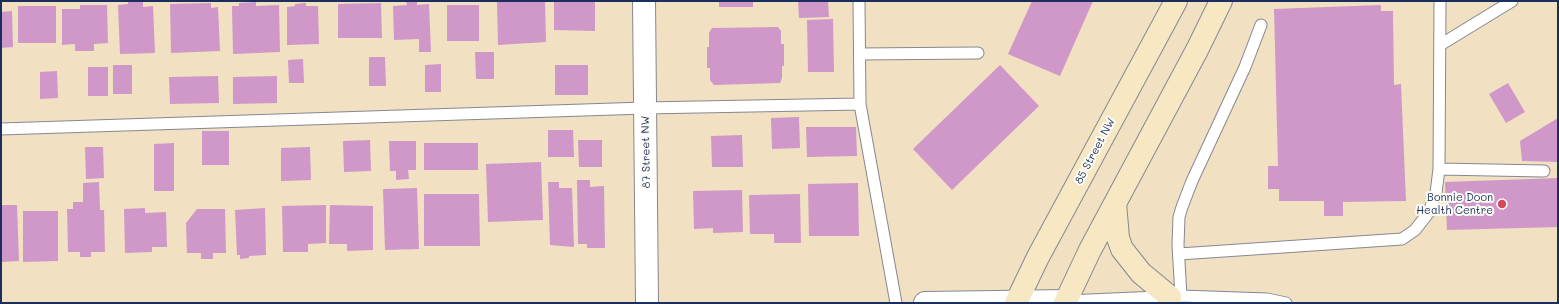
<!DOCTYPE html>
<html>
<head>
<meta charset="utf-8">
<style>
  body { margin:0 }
  #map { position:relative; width:1559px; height:304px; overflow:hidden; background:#f1e0c2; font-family:Mali,sans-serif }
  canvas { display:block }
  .frame { position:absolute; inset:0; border:2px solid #1b2f5e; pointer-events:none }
</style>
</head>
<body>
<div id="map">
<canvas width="1559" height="304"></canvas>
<div class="frame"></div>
</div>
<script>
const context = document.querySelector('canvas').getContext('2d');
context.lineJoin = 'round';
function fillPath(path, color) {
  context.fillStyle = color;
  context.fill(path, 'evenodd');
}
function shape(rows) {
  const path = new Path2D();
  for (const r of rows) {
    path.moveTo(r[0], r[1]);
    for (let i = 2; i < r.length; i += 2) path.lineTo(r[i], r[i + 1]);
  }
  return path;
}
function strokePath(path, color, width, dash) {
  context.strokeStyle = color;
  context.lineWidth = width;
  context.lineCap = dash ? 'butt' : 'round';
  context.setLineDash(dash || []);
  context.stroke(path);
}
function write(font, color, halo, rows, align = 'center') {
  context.font = font + ' Mali,sans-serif';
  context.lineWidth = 4;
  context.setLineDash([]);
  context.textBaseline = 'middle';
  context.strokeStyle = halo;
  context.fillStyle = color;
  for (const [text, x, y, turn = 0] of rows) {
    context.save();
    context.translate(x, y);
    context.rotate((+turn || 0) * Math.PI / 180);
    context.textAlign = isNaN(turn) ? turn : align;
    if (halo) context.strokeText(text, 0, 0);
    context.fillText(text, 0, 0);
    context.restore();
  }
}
const building = shape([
  [406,1,417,1,417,5,429,4,431,52,419,52,419,39,394,40,393,6,407,5],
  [497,1,545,1,546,42,498,45],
  [554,1,595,1,595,31,554,30],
  [719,1,753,1,753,7,719,7],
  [798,1,828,1,829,17,799,18],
  [1032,1,1093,1,1060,76,1008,54],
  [128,2,143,2,143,7,153,6,155,53,120,54,118,5,128,4],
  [256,2,256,6,279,5,280,52,233,54,232,6,239,6,239,3],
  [211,3,211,8,218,7,220,51,171,53,170,4],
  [306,3,306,6,318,6,319,44,287,45,287,7,295,6,295,4],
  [381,3,382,38,338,38,338,4],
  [80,5,107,5,108,43,94,44,94,51,75,51,75,44,62,45,62,9,80,9],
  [447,5,479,5,479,41,447,41],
  [1381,5,1381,11,1393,11,1394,85,1401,84,1406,201,1343,202,1343,216,1324,216,1324,201,1279,201,1279,189,1268,189,1268,166,1278,166,1274,9],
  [18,6,56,6,56,43,18,43],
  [12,11,13,47,1,48,1,12],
  [833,19,834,72,808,72,807,20],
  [778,27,781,31,781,44,784,44,784,66,782,66,782,78,780,83,714,85,710,80,710,68,707,68,707,47,709,47,709,33,712,28],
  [475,52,494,52,494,79,476,79],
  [369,57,385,57,386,86,369,86],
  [303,59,304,83,289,83,288,60],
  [441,64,441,92,425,92,425,65],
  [113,65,132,65,132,94,113,94],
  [555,65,588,65,588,95,555,95],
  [1000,65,1039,106,952,190,913,149],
  [88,67,108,67,108,96,88,96],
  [57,71,58,98,40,99,40,72],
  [218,76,219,103,170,104,169,77],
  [277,76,277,103,233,104,233,77],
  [1508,83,1525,112,1506,123,1489,94],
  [799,117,800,148,772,149,771,118],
  [1558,118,1558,162,1522,161,1520,141],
  [806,127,856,127,857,156,807,157],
  [548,130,573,130,574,157,548,157],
  [202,131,229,131,229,165,202,165],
  [742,135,743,167,712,167,711,136],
  [370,140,371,171,344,172,343,141],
  [578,140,602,140,602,167,579,167],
  [389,141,416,141,416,170,408,170,409,179,396,180,396,171,390,171],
  [174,143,174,191,154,191,154,144],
  [424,143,478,143,478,170,424,170],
  [85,147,103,147,104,178,86,179],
  [310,147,311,180,281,181,281,148],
  [541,162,543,220,488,222,486,164],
  [1558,178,1558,227,1447,230,1445,182],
  [577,180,590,180,590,187,604,186,605,248,587,248,587,244,578,244],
  [99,182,100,210,104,210,105,252,91,252,91,257,80,257,80,252,68,252,67,209,73,209,73,202,83,202,83,183],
  [548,182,559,182,559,188,572,188,574,247,550,245],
  [858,183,859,236,809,236,808,184],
  [417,188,419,249,385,250,383,189],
  [742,190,743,232,713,233,713,228,694,229,693,191],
  [424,194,479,194,480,246,424,246],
  [800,194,801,243,774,243,774,234,750,234,749,195],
  [1,205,17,205,19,261,1,262],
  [326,205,326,243,308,244,308,252,283,252,282,206],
  [330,205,373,206,373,250,347,251,347,244,329,244],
  [145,208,145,213,166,212,167,247,152,247,152,252,125,253,124,209],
  [265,208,266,255,249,256,249,258,240,259,240,255,237,255,235,210],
  [197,209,225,209,226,253,213,253,213,259,201,259,201,253,187,253,186,223],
  [23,211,58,211,58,261,23,262]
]);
const lane = shape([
  [859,1,860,104,896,303],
  [1440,45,1512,1],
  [860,54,978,53],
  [1,129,645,108,860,104],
  [1439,169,1544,171],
  [1179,254,1402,239,1415,230,1429,212,1436,193,1439,169,1440,1],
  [1181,296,1178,245,1179,217,1182,207,1192,181,1245,67,1261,25],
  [1066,301,1181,296,1267,299,1286,303]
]);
const street = shape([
  [644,1,647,303],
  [925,303,1066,301]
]);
const secondary = shape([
  [1115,203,1118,238,1122,249,1141,273,1170,297],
  [1016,303,1038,257,1176,1],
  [1065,303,1090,250,1197,50,1221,1]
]);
const markers = [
  [1502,204,5,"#d1495b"]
];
const streetNames = [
  ["85 Street NW",1095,151,-62],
  ["87 Street NW",646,152,-91]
];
const poiNames = [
  ["Bonnie Doon",1493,198],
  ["Health Centre",1493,211]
];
fillPath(building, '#cf98c8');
strokePath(lane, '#868890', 13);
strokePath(street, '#868890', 24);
strokePath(secondary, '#868890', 24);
strokePath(lane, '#fff', 11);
strokePath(street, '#fff', 22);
strokePath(secondary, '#f7e8c3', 22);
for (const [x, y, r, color] of markers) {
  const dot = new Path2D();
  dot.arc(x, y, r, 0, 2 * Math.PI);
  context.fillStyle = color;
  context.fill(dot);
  strokePath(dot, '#fdfcf7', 1.5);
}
write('11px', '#1b2f5e', '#fdfcf7', streetNames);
write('11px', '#1b2f5e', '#fdfcf7', poiNames, 'right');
</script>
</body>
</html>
